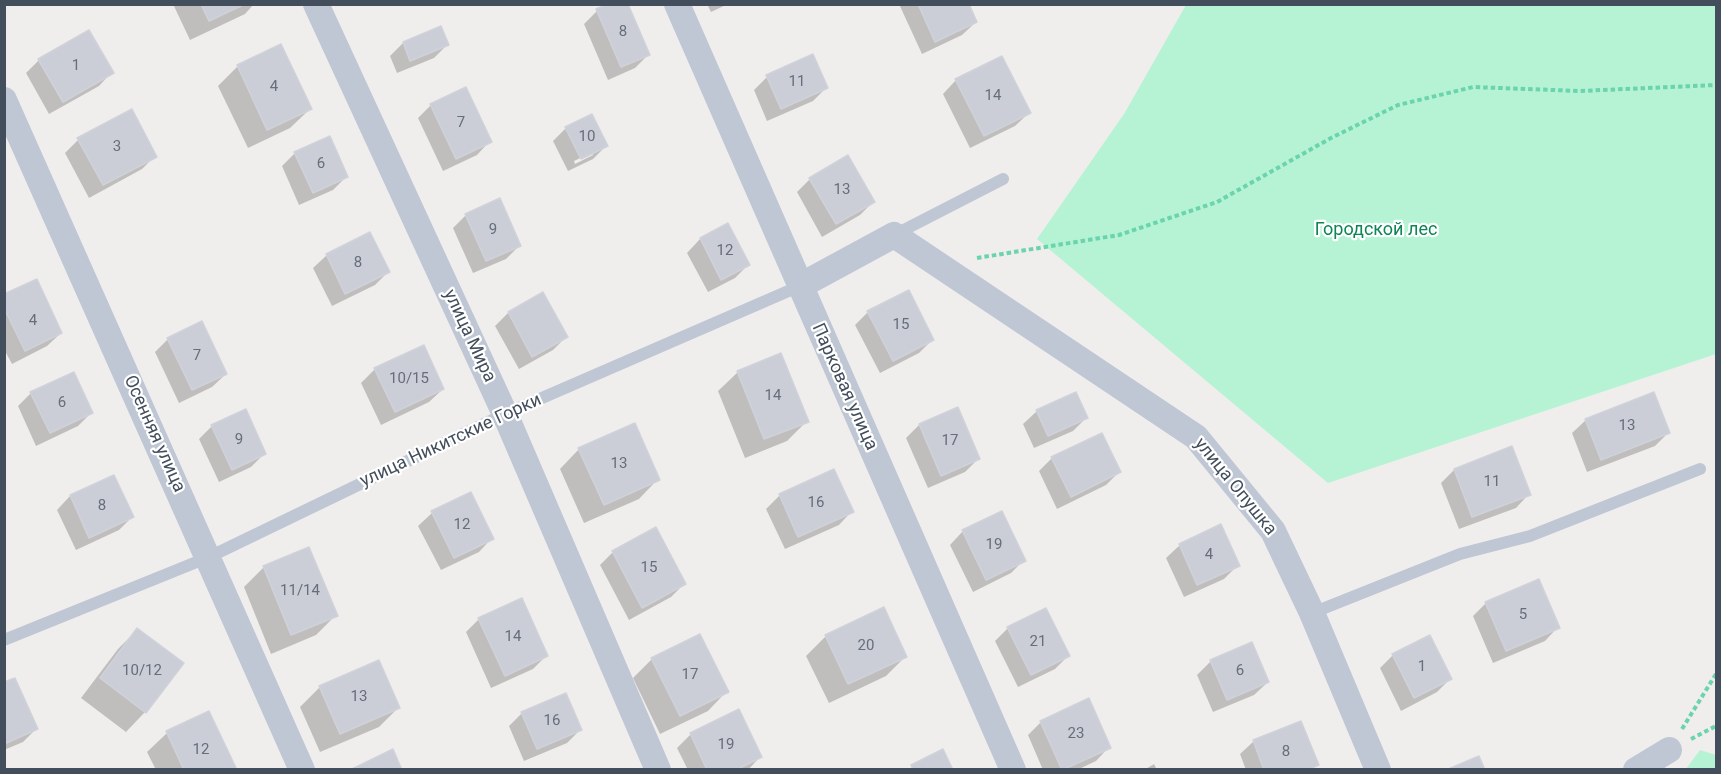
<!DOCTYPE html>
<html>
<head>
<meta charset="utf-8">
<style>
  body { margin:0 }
  #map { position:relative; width:1721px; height:774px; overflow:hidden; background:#f0eded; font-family:Roboto,sans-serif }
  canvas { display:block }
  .frame { position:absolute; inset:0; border:6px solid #434e5c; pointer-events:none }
</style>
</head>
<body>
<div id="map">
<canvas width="1721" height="774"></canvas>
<div class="frame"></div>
</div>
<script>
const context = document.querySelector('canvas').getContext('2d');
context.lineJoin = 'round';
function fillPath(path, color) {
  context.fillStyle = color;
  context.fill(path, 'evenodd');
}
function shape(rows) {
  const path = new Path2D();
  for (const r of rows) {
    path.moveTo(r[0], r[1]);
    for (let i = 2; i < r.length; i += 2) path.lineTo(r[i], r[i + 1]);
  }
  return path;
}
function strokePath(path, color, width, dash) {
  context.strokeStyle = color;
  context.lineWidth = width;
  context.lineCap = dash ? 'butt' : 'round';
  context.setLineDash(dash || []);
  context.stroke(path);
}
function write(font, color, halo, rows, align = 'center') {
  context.font = font + ' Roboto,sans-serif';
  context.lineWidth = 4.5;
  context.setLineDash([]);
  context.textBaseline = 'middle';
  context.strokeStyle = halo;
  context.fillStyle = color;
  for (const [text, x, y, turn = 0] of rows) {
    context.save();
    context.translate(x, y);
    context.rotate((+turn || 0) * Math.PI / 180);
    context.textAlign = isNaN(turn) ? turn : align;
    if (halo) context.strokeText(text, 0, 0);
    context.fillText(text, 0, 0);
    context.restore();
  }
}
const green = shape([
  [1186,5,1716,5,1716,354,1328,483,1037,239,1124,114],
  [1700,750,1716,755,1716,769,1686,769]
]);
const shadow = shape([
  [173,4,254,4,245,14,190,40],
  [707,4,728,4,711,12],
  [899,4,968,4,976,22,962,35,922,54],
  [597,11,648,55,635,68,608,80,584,24],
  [403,43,448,44,434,58,397,73,390,56],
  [39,60,112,72,99,86,49,114,26,73],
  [238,66,310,109,290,128,248,148,218,86],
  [767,77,826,88,813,101,767,121,754,90],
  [956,80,1029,113,1015,126,970,148,943,94],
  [431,105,490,141,477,155,443,171,418,118],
  [566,128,606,146,593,159,568,171,553,141],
  [593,152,593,155,575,164,574,161],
  [78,140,155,156,142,169,89,198,65,153],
  [295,153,346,177,333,190,299,205,282,166],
  [810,179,873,202,860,215,822,237,797,192],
  [466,215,520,245,506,259,473,273,453,228],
  [728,225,748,265,735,278,708,292,687,253,700,239],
  [327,255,388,272,375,285,332,306,313,268],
  [542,294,566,337,553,350,519,369,495,326,508,313],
  [4,296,61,333,47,346,12,364,4,349],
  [868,312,932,340,919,353,880,373,855,325],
  [168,339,226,374,212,387,179,403,155,352],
  [375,369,443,389,429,402,381,425,361,383],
  [738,372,807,421,787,441,745,458,718,391],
  [31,393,91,413,78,426,36,446,18,406],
  [957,409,979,458,965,472,928,488,906,438,919,425],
  [1037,411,1086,418,1073,431,1034,448,1023,424],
  [1586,420,1669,432,1655,446,1587,472,1572,433],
  [212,426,264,454,251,467,219,482,199,439],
  [579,449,658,479,639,499,584,523,560,469],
  [1052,458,1119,472,1106,485,1057,509,1039,471],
  [1454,470,1529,494,1516,508,1459,529,1441,483],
  [834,471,852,511,839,525,785,549,766,509,779,496],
  [114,477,132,517,119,530,76,550,57,510,70,496],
  [470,494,492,538,479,552,441,570,418,526,432,513],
  [963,531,1024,560,1011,573,973,592,950,545],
  [1180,545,1238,565,1224,579,1184,597,1166,558],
  [308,549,336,615,316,635,271,654,244,587,263,568],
  [613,552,684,584,671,597,629,620,600,565],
  [1486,603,1558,627,1545,641,1493,663,1473,616],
  [479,619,546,656,533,669,491,688,466,632],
  [1008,628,1068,656,1055,669,1018,687,995,641],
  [137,630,145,712,126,732,81,698,118,649],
  [826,636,905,657,886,676,829,703,806,656],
  [1393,655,1450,679,1437,692,1401,711,1380,668],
  [652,659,727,691,708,711,660,734,633,678],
  [1211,661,1268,682,1254,695,1213,712,1197,675],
  [4,684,36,729,23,742,4,750],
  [320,687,398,708,379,727,320,752,300,707],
  [739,711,760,757,748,770,688,770,677,748,691,734],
  [208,713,235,770,156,770,147,752,167,733],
  [522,713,580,730,567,743,524,761,509,726],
  [1041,722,1109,747,1096,761,1077,770,1043,770,1028,735],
  [1254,741,1317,764,1312,770,1246,770,1240,754],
  [1154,764,1157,770,1144,770]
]);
const building = shape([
  [201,4,245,4,209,21,201,4],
  [608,4,628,4,650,55,621,67,596,9,608,4],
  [918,4,969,4,977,22,935,42,918,4],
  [441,26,449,45,410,61,403,42,441,26],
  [89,30,114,73,63,102,38,59,89,30],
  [281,44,312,109,267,130,237,65,281,44],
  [813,54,828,88,781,109,766,75,813,54],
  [1002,56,1031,113,984,136,955,79,1002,56],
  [466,87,492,142,456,159,430,104,466,87],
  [132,109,157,157,103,185,77,138,132,109],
  [592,114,608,146,581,159,565,127,592,114],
  [330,136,348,177,313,193,294,152,330,136],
  [848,155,875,202,836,224,809,178,848,155],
  [500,198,521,246,486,261,465,214,500,198],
  [728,223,750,265,721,280,700,238,728,223],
  [370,232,390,272,345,294,326,254,370,232],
  [37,279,62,333,25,351,4,308,4,294,37,279],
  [909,290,934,340,893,361,867,311,909,290],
  [543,292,568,337,532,357,508,312,543,292],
  [202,321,227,374,192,390,167,338,202,321],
  [424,345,444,389,395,412,374,368,424,345],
  [781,353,809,422,764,439,737,371,781,353],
  [74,372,93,413,50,433,30,392,74,372],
  [1076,392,1088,418,1048,436,1036,410,1076,392],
  [1654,392,1670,433,1601,460,1585,419,1654,392],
  [958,407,980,459,941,476,919,424,958,407],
  [246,409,266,454,232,470,211,425,246,409],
  [635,423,660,480,604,505,578,448,635,423],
  [1102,433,1121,472,1071,497,1051,457,1102,433],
  [1512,446,1531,495,1472,517,1454,469,1512,446],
  [834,469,854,512,798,537,779,494,834,469],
  [114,475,134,517,89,538,70,495,114,475],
  [471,492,494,539,454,558,431,511,471,492],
  [1002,511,1026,561,986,580,962,530,1002,511],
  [1221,524,1240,566,1197,585,1179,544,1221,524],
  [656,527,686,584,642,608,612,551,656,527],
  [309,547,338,616,291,635,263,566,309,547],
  [1539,579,1560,628,1506,651,1485,602,1539,579],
  [522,598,548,656,505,676,478,618,522,598],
  [884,607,907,657,848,684,825,635,884,607],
  [1046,608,1070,656,1031,675,1007,627,1046,608],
  [137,628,184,663,146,713,100,678,137,628],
  [700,634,729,692,680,716,651,658,700,634],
  [1430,635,1452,679,1414,698,1392,654,1430,635],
  [1252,642,1269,682,1227,700,1210,660,1252,642],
  [379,660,400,708,340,734,319,686,379,660],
  [15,678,38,729,4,744,4,682,15,678],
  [566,693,582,730,537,749,521,712,566,693],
  [1089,698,1111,748,1062,770,1040,721,1089,698],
  [739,709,762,757,736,770,707,770,690,733,739,709],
  [209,711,237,770,184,770,166,731,209,711],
  [1301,721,1319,765,1307,770,1264,770,1253,740,1301,721],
  [393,749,402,770,350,770,393,749],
  [943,749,953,770,913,770,911,765,943,749],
  [1479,756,1485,770,1446,770,1479,756]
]);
const path = shape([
  [977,258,1119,235,1217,202,1331,138,1398,105,1473,87,1580,91,1716,85],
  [1682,729,1716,674],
  [1691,739,1716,726]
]);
const service = shape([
  [894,235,1003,179],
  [1312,613,1460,554,1530,536,1700,469],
  [4,640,209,557,505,414,800,286]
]);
const minor = shape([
  [316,4,505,414,658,770],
  [677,4,1013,770],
  [4,100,302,770],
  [800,286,894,235,1196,437,1273,531,1312,613,1378,770],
  [1636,770,1669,750]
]);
const numberNames = [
  ["8",623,32],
  ["1",76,66],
  ["11",797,82],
  ["4",274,87],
  ["14",993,96],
  ["7",461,123],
  ["10",587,137],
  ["3",117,147],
  ["6",321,164],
  ["13",842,190],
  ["9",493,230],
  ["12",725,251],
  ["8",358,263],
  ["4",33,321],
  ["15",901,325],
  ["7",197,356],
  ["10/15",409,379],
  ["14",773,396],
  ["6",62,403],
  ["13",1627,426],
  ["9",239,440],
  ["17",950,441],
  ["13",619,464],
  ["11",1492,482],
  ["16",816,503],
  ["8",102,506],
  ["12",462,525],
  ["19",994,545],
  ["4",1209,555],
  ["15",649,568],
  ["11/14",300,591],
  ["5",1523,615],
  ["14",513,637],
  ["21",1038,642],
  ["20",866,646],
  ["1",1422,667],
  ["10/12",142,671],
  ["6",1240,671],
  ["17",690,675],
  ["13",359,697],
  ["16",552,721],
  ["23",1076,734],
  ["19",726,745],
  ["12",201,750],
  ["8",1286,752]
];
const parkNames = [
  ["Городской лес",1376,230]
];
const streetNames = [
  ["улица Мира",469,336,65],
  ["Парковая улица",844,387,66],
  ["Осенняя улица",154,434,66],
  ["улица Никитские Горки",451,441,-25],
  ["улица Опушка",1235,487,51]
];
fillPath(green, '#b6f3d4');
fillPath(shadow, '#0003');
fillPath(building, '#cbced6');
strokePath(building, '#d0d2da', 1.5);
strokePath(path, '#6ad4ac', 4, [4.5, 3]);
strokePath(service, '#bfc7d4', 12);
strokePath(minor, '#bfc7d4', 26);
write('15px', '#656e7a', null, numberNames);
write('18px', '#0d8557', '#fff', parkNames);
write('18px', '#434e5c', '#fff', streetNames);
</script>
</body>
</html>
